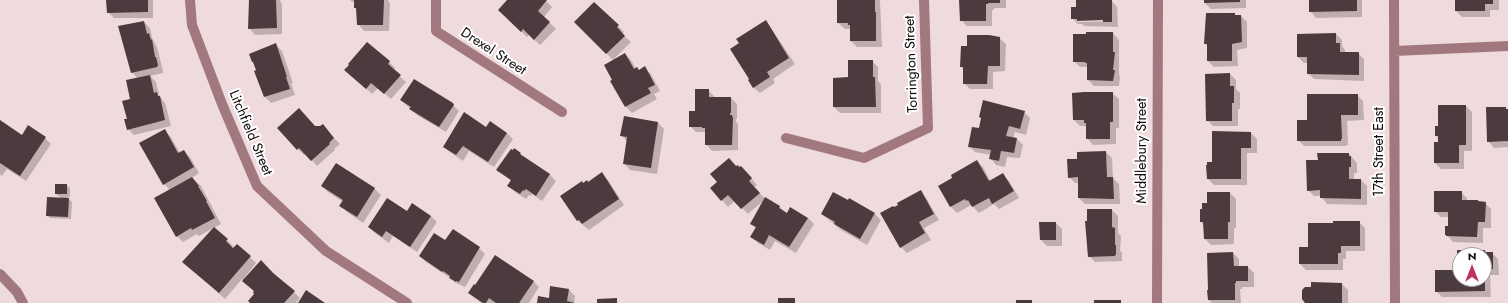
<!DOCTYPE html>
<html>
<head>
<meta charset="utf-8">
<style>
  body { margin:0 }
  #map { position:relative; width:1508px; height:303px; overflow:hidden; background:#efdadd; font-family:Jost,sans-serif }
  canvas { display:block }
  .north { position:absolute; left:1452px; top:247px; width:40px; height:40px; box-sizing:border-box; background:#fff; border:1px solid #a09d9d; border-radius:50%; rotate:0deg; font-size:11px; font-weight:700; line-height:16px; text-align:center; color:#110a0b }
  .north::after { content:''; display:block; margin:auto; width:14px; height:18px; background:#c1335f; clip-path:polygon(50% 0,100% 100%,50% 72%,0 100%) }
</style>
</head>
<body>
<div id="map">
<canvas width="1508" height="303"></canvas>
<div class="north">N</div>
</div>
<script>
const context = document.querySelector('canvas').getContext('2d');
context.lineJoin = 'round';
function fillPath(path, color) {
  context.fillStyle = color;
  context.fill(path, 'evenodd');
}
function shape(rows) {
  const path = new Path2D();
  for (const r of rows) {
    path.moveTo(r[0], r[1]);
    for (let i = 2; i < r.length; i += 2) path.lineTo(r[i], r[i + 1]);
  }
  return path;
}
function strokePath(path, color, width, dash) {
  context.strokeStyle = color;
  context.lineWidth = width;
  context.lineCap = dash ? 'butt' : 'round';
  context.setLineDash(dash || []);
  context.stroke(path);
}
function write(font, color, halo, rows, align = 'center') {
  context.font = font + ' Jost,sans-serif';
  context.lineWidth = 4;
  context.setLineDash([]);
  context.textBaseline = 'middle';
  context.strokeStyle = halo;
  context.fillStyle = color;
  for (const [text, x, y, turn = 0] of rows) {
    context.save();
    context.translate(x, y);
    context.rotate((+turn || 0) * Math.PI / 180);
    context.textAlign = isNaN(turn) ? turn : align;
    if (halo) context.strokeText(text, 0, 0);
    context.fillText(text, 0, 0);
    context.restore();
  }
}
const shadow = shape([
  [107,0,153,0,153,18,114,18,108,12],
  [250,0,280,0,282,5,282,34,255,35,249,28],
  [350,0,388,0,390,4,389,31,364,31,358,24,357,10,355,8,355,2,352,2],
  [508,0,545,0,552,7,544,17,556,29,540,45,529,35,527,37,499,10],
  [838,0,879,0,880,1,882,47,857,47,851,41,851,29,845,29,838,23],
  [960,0,1006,0,1006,8,994,8,994,10,992,10,992,26,967,26,960,19],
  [1077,0,1111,0,1117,7,1118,27,1084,26,1082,24,1078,24,1072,18,1077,8],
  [1108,19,1108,21,1078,22,1076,20],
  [1205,0,1246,0,1246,8,1211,9,1205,3],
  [1310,0,1362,0,1362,17,1316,18,1310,11],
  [1456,0,1499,0,1499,10,1490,10,1490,17,1462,17,1456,11],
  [1234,14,1236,16,1241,16,1247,22,1247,48,1237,50,1238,66,1214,67,1208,61,1208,46,1205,44],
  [607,15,624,32,622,34,631,42,613,60,576,22],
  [765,21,771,28,795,64,773,79,775,83,760,93,753,87],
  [144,22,150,28,152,38,157,47,163,71,163,73,150,76,156,82,159,95,165,103,171,126,134,135,128,129,128,119,132,100,138,79,132,72],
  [1113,33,1119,40,1119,75,1120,77,1119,86,1094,86,1088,80,1088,67,1080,67,1074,61],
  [1336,34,1342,40,1342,46,1345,50,1345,53,1358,53,1364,59,1364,81,1314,79,1308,73,1308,63,1304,63,1298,57],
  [999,38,1006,44,1005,71,993,72,993,89,970,89,964,83,964,69,961,67,968,47],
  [276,45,282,51,293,83,291,83,295,95,271,103,265,97],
  [625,54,631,60,636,69,639,71,645,68,651,74,660,91,654,94,657,99,632,113,626,107,612,81],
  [872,61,878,67,878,81,881,84,881,113,840,113,834,107,834,79,849,78],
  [389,62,395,68,393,70,406,82,391,99,378,88,372,94,352,76],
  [1230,74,1236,80,1236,89,1240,93,1240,109,1238,109,1238,126,1213,126,1207,120],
  [430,89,452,104,459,111,446,132,417,115,401,100],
  [708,90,714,96,714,98,731,98,737,104,737,119,736,119,736,121,738,125,738,150,712,151,706,144,706,132,696,132,690,126,696,112],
  [1112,93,1119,99,1119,128,1116,128,1116,144,1093,145,1087,138,1087,126,1080,126,1074,120],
  [1357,95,1363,101,1364,120,1347,121,1348,145,1346,145,1346,146,1304,146,1298,140,1308,121],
  [1466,106,1472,112,1472,151,1464,151,1464,169,1441,169,1435,163,1440,143,1439,138,1436,136],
  [1505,108,1508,110,1508,147,1494,148,1488,141],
  [1024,112,1030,118,1026,135,1015,132,1013,138,1017,139,1023,145,1020,158,1007,157,1005,167,996,165,990,158,991,155,975,152,969,146,980,130],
  [0,121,22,136,45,138,51,144,26,181,7,169,2,176,0,174],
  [490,122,507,133,513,139,494,167,469,151,463,161,450,152,444,146,486,128],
  [658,123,664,129,657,174,630,170,624,163,628,142,622,136],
  [315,127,328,132,340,144,334,149,335,150,317,166,306,154,304,155,298,149],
  [164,130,170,136,180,153,184,151,190,157,199,173,192,178,201,186,221,224,199,236,197,234,183,242,177,236,170,190,164,184],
  [1251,133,1257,139,1257,153,1247,153,1247,185,1214,185,1208,179,1213,163],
  [1106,152,1112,158,1113,178,1119,184,1120,204,1085,204,1079,198,1079,183,1075,183,1069,177,1078,160],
  [520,154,526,159,550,175,556,181,542,201,532,194,531,196,529,195,526,199,515,192,509,186,511,181,498,170],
  [1349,154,1357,163,1357,173,1354,173,1354,180,1361,180,1367,186,1367,205,1327,204,1321,196,1314,196,1308,190,1319,161],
  [977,161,983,167,991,182,1003,175,1009,181,1019,198,999,209,994,204,979,213,971,205,957,213,951,207,940,186],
  [336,164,375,189,381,195,363,223,347,212,341,206,343,202,328,192,322,186],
  [737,167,747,173,757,185,754,187,765,199,765,198,780,207,787,214,808,218,814,224,796,253,775,241,770,250,758,243,751,237,756,228,751,224,763,201,748,214,735,201,728,207,712,188],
  [602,174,608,180,624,205,589,230,578,221,562,197,583,184,588,183],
  [66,185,70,188,70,197,67,197,72,202,71,219,50,218,47,215,61,198,56,194],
  [920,192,926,198,939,220,924,228,931,240,907,253,901,247],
  [1461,192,1467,198,1467,201,1485,203,1491,209,1491,228,1483,228,1483,243,1453,242,1446,234,1449,227,1449,217,1441,217,1435,211],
  [1230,193,1236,199,1236,228,1234,228,1234,244,1211,245,1205,239,1204,225,1201,222,1208,204],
  [849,199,875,214,881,220,867,245,841,230,822,214,848,202],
  [1112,210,1118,216,1118,233,1121,236,1120,251,1122,252,1122,261,1095,262,1089,256],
  [407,212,431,216,437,222,417,252,393,236,389,243,375,233,369,227],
  [1359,222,1365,228,1365,251,1346,251,1346,259,1343,259,1343,270,1306,270,1300,264,1309,248],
  [1056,223,1062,229,1062,246,1047,246,1041,240],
  [227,240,233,246,230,250,231,251,237,245,256,263,244,278,245,279,261,261,300,298,296,303,251,303,256,294,255,292,242,279,225,299,190,268],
  [446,242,479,248,485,254,465,287,456,283,449,276,449,277,426,262,420,256],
  [1458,251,1485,251,1487,253,1492,253,1498,259,1499,275,1490,275,1491,297,1442,297,1436,291,1455,271,1458,262],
  [1460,255,1484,255,1484,279,1460,279],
  [1233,253,1239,259,1239,267,1248,267,1254,273,1254,287,1242,287,1242,289,1240,289,1241,303,1212,303,1209,300],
  [533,281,539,287,529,303,481,303,469,293],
  [1312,283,1342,284,1348,290,1348,303,1307,303],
  [569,290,575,296,574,303,538,303,550,299]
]);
const building = shape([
  [106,0,148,0,148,12,107,13],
  [249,0,276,0,277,28,248,29],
  [354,0,384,0,383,25,357,25,356,8,354,8],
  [507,0,547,0,538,11,550,22,534,40,523,29,521,32,498,10],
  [837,0,875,0,875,12,876,12,876,41,850,41,850,25,848,25,848,23,837,23],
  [959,0,1000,0,1000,3,988,3,988,4,986,4,986,21,960,21],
  [1076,0,1112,0,1112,22,1103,22,1103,20,1077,21,1077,19,1071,19,1071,7,1076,7],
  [1204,0,1240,0,1240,2,1204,3],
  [1309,0,1357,0,1357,11,1309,12],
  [1455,0,1493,0,1493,4,1485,4,1485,11,1455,11],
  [594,2,619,25,617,27,625,36,606,54,574,22],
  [1206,13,1235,13,1235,15,1241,15,1242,42,1232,44,1232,61,1207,61,1207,44,1204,44],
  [766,20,789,58,767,72,770,77,753,88,748,80,749,79,730,49,739,43,736,39],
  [144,21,147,34,149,33,151,40,152,39,155,57,156,57,158,65,157,67,131,73,118,26],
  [1086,32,1113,32,1113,52,1115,52,1113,70,1115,70,1113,81,1087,80,1087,63,1085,63,1085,62,1073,62,1073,34,1086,34],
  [1336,33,1336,43,1340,43,1340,52,1359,52,1359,75,1307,74,1307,57,1297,57,1297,34],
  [967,35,989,35,1000,37,1000,66,988,66,987,84,963,84,963,67,960,67,961,46,967,46],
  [367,42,390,61,388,64,401,75,384,94,371,83,366,89,344,70,349,65,348,64],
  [276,43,287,77,286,77,290,89,264,97,254,71,256,70,253,62,252,62,249,54],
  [625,53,634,69,637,67,639,70,645,66,655,85,648,88,651,93,625,107,610,81,612,80,604,65],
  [848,60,873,60,873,77,875,77,876,107,833,107,833,78,848,77],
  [1230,73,1230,86,1234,86,1234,103,1232,103,1232,121,1206,121,1205,74],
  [150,75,154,93,157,92,158,96,160,96,165,120,127,130,124,119,127,119,122,101,130,99,126,80],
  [414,79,453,103,454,105,439,127,409,109,411,107,400,100],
  [695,89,709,89,709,97,731,97,731,113,730,113,730,115,732,115,733,118,732,145,705,145,705,128,702,128,702,127,689,127,689,111,695,111],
  [1084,92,1113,92,1113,122,1110,122,1110,139,1086,139,1086,123,1084,123,1084,120,1073,120,1072,93],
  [1307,94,1358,94,1358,115,1341,115,1342,139,1341,139,1341,141,1297,141,1297,120,1307,120],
  [983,100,1025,111,1020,129,1009,126,1006,136,1017,138,1014,153,1001,151,999,161,989,159,991,150,968,147,972,127,979,128,981,118,979,117],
  [1438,105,1466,105,1466,145,1459,145,1459,163,1434,163,1434,142,1438,142,1438,136,1435,136,1435,126,1438,126],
  [1486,107,1506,107,1506,109,1508,109,1508,141,1487,142],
  [299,108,315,126,320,126,323,124,334,138,329,143,330,144,311,161,299,148,297,150,277,128],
  [464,112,486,127,490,121,507,133,488,162,463,146,456,155,443,147],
  [624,116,658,122,651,168,623,164,627,137,620,136],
  [0,120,22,135,28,125,46,137,20,176,0,163],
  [165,129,178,153,184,150,194,167,163,185,139,143],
  [1212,131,1251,132,1251,148,1241,148,1241,179,1207,179,1206,165,1207,165,1207,162,1212,162],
  [514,148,521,153,520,154,550,174,536,196,526,189,524,191,523,190,520,194,507,186,511,180,496,170,511,149,513,150],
  [1106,151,1107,177,1113,177,1114,199,1078,198,1078,177,1068,178,1067,159,1077,159,1077,152],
  [1317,153,1349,153,1349,156,1351,156,1351,167,1349,167,1349,179,1361,179,1361,199,1320,198,1320,190,1307,191,1306,160,1318,160],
  [729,158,736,166,738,165,739,167,741,166,752,178,749,181,760,193,741,209,728,195,721,201,710,188,717,182,710,174],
  [977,160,989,181,1003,173,1014,191,992,204,989,198,972,207,968,200,966,201,965,199,950,207,938,186,952,178,951,175],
  [336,163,375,188,357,217,339,206,343,200,321,186],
  [602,172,619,199,582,224,579,220,577,221,560,196,582,181,583,183,587,180,588,182],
  [192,177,199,186,198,186,207,201,206,201,215,218,192,230,191,228,176,237,154,198],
  [55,184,67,184,67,194,55,194],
  [921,190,934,214,919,222,925,233,900,248,880,213,893,206,894,207,898,205,897,203],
  [1434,191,1462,191,1462,200,1478,200,1478,201,1486,202,1485,222,1478,222,1477,237,1446,236,1446,235,1445,235,1445,226,1448,226,1448,212,1434,212],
  [833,192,848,200,849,198,875,213,860,239,834,224,835,222,821,214],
  [1207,192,1230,192,1230,222,1228,222,1228,239,1204,239,1203,222,1200,222,1200,209,1202,209,1202,203,1207,203],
  [47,197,69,198,68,217,46,216],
  [765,197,780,206,779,208,787,213,790,207,808,218,789,247,769,235,764,245,750,237,756,227,750,224],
  [387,198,407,211,412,203,431,216,410,247,386,231,382,237,368,227],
  [1087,209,1112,209,1112,227,1115,228,1115,245,1116,245,1116,255,1115,255,1115,256,1088,257,1085,221,1087,221],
  [1333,221,1360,221,1360,246,1341,246,1341,253,1338,253,1338,264,1299,264,1299,247,1308,247,1308,223,1333,223],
  [1039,222,1056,222,1056,240,1040,240],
  [214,227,228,239,226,241,233,248,237,244,251,256,219,293,182,262],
  [453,229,480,247,459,282,456,281,456,282,449,278,450,276,443,271,442,272,419,256,434,233,445,240],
  [1457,250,1485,250,1485,252,1493,252,1493,269,1484,269,1484,255,1460,255,1460,279,1485,279,1485,291,1435,292,1435,270,1454,270,1453,261,1457,261],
  [1233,252,1234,266,1248,266,1248,281,1236,281,1236,283,1235,283,1235,300,1208,300,1207,290,1208,290,1207,253],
  [495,255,534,281,519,303,496,303,489,298,486,303,483,303,468,293,474,284,475,285],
  [261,260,273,273,295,291,284,303,250,303,248,301,254,294,253,292,254,291,242,281],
  [1311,282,1342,283,1342,303,1305,303,1302,299,1302,290,1305,287,1311,287],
  [550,286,569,289,567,301,575,303,537,303,538,296,549,298],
  [306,290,325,303,298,303],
  [617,298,617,303,597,303,597,299],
  [778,298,795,298,795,303,778,303],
  [1016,300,1032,300,1032,303,1016,303],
  [1094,300,1121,300,1121,303,1094,303]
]);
const street = shape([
  [190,0,192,25,222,104,257,186,326,251,407,303],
  [436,0,436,31,562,112],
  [1394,0,1395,303],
  [1394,51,1508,46],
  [786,138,864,158,928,128,924,0],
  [0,274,17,292,23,303],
  [1157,303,1158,0]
]);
const streetNames = [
  ["Drexel Street",493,52,33],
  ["Torrington Street",912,64,-92],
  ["Litchfield Street",250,133,67],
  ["Middlebury Street",1143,151,-90],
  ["17th Street East",1380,152,-90]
];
fillPath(shadow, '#0003');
fillPath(building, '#4c3b3e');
strokePath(street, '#a2787f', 10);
write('14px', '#110a0b', '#fff', streetNames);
</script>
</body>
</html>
